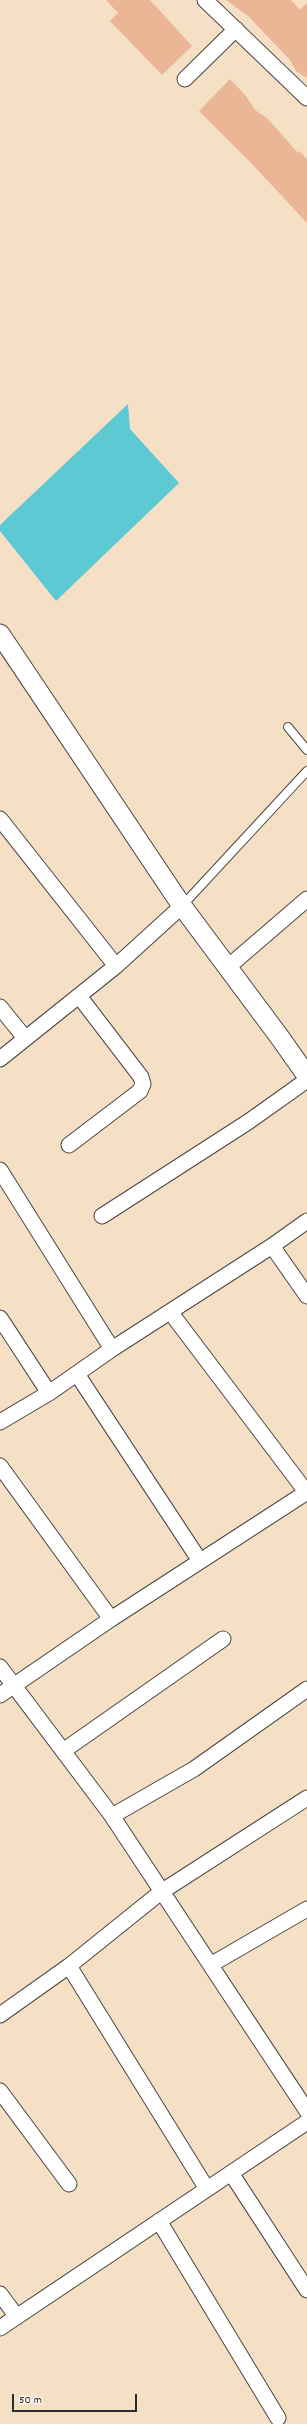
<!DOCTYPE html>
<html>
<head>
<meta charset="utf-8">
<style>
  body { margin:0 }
  #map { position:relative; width:307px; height:2424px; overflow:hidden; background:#f5dfc5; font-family:Dekko,sans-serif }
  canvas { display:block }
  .scale { position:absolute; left:12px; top:2394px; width:125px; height:18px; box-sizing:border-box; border:2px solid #2b2b2b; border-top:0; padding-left:5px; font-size:12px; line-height:14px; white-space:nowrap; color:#2b2b2b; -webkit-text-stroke:3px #fbf7ec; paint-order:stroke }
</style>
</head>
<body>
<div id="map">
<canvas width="307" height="2424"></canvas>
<div class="scale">50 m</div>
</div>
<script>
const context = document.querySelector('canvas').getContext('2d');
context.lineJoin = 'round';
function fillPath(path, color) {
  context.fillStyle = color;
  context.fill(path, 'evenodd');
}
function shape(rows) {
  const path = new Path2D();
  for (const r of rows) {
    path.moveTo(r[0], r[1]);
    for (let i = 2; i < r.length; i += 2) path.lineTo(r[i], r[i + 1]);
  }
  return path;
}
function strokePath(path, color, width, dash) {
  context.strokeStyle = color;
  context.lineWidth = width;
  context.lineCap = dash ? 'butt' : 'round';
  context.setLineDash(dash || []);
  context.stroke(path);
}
const water = shape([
  [128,404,130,429,179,483,56,601,0,531,0,525]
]);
const building = shape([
  [106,0,150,0,192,46,162,75,110,21,118,13],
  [226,0,291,0,300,10,307,3,307,78,296,71,290,60,248,16],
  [230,79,246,96,255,110,267,118,298,153,299,151,307,159,307,223,253,165,199,111]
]);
const service = shape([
  [288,727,307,750],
  [182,906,307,771]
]);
const minor = shape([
  [205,0,307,98],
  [185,79,236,29],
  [0,819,116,966],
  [228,967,307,899],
  [0,1007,25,1038],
  [0,1059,116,966,182,906],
  [69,1145,140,1091,143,1084,141,1077,79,996],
  [0,1170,112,1349],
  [102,1216,248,1122,307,1080],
  [272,1246,307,1296],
  [171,1313,307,1493],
  [0,1318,49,1393],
  [77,1374,200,1561],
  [0,1422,49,1393,112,1349,272,1246,307,1221],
  [0,1466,111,1619],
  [0,1667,112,1816,307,2111],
  [0,1695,111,1619,307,1492],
  [63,1751,223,1639],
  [112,1816,194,1769,307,1689],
  [212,1964,307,1909],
  [69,1966,207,2189],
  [0,2015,69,1966,161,1892,307,1798],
  [0,2091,69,2184],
  [231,2173,307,2290],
  [159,2221,278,2418],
  [0,2294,17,2317],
  [0,2328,307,2122]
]);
const tertiary = shape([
  [0,634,182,906,281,1039,307,1076]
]);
fillPath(water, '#5cc9d3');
fillPath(building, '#ebb695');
strokePath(service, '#494642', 10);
strokePath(minor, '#494642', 17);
strokePath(tertiary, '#494642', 21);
strokePath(service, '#fff', 8);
strokePath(minor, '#fff', 15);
strokePath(tertiary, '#fff', 19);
</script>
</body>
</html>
